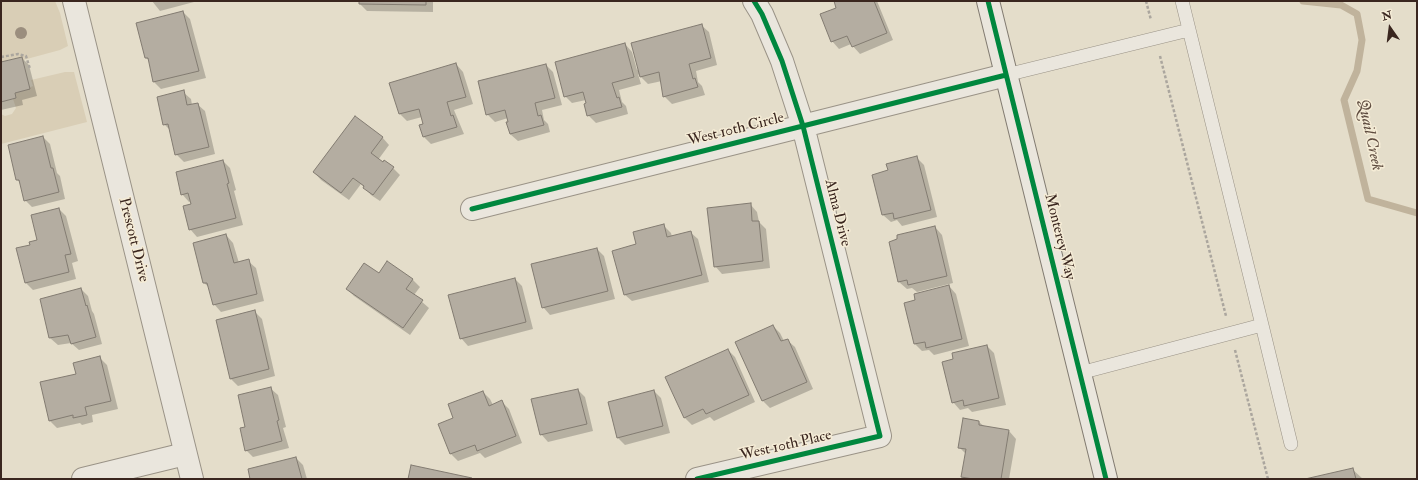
<!DOCTYPE html>
<html>
<head>
<meta charset="utf-8">
<style>
  body { margin:0 }
  #map { position:relative; width:1418px; height:480px; overflow:hidden; background:#e4ddca; font-family:"IM FELL Double Pica",serif }
  canvas { display:block }
  .frame { position:absolute; inset:0; border:2px solid #3a261f; pointer-events:none }
  .north { position:absolute; left:1370px; top:8px; width:40px; height:40px; -webkit-text-stroke:3px #f5ecd6; paint-order:stroke; rotate:346deg; font-size:11px; font-weight:700; line-height:16px; text-align:center; color:#3a261f }
  .north::after { content:''; display:block; margin:auto; width:14px; height:18px; background:#3a261f; clip-path:polygon(50% 0,100% 100%,50% 72%,0 100%) }
</style>
</head>
<body>
<div id="map">
<canvas width="1418" height="480"></canvas>
<div class="frame"></div>
<div class="north">N</div>
</div>
<script>
const context = document.querySelector('canvas').getContext('2d');
context.lineJoin = 'round';
function fillPath(path, color) {
  context.fillStyle = color;
  context.fill(path, 'evenodd');
}
function shape(rows) {
  const path = new Path2D();
  for (const r of rows) {
    path.moveTo(r[0], r[1]);
    for (let i = 2; i < r.length; i += 2) path.lineTo(r[i], r[i + 1]);
  }
  return path;
}
function strokePath(path, color, width, dash) {
  context.strokeStyle = color;
  context.lineWidth = width;
  context.lineCap = dash ? 'butt' : 'round';
  context.setLineDash(dash || []);
  context.stroke(path);
}
function write(font, color, halo, rows, align = 'center') {
  context.font = font + ' "IM FELL Double Pica",serif';
  context.lineWidth = 3;
  context.setLineDash([]);
  context.textBaseline = 'middle';
  context.strokeStyle = halo;
  context.fillStyle = color;
  for (const [text, x, y, turn = 0] of rows) {
    context.save();
    context.translate(x, y);
    context.rotate((+turn || 0) * Math.PI / 180);
    context.textAlign = isNaN(turn) ? turn : align;
    if (halo) context.strokeText(text, 0, 0);
    context.fillText(text, 0, 0);
    context.restore();
  }
}
const green = shape([
  [1,1,55,1,60,13,68,46,60,50,23,60,22,57,1,62],
  [65,72,74,72,87,122,1,144,1,114,5,116,12,114,16,108,13,99,16,98,15,93,33,86,31,80]
]);
const shadow = shape([
  [152,1,194,1,194,2,160,11],
  [360,1,433,1,433,12,367,11,360,4],
  [835,1,877,1,893,40,860,54,851,44,839,49,832,41,838,8],
  [183,12,190,19,206,78,161,89,154,82,150,61,146,58],
  [701,25,709,32,717,65,696,71,698,82,702,86,705,95,672,104,664,96,662,81,648,84,638,74,641,84,619,90,622,102,626,106,628,114,596,123,588,115,586,100,572,103,565,96,625,44,632,52,637,70],
  [22,58,29,65,37,96,22,100,23,105,1,110,1,63],
  [456,64,463,72,473,104,454,110,464,134,431,144,424,137,425,125,422,117,407,121,400,114,391,83],
  [546,65,553,72,562,105,542,110,544,120,548,124,550,132,518,141,510,134,508,118,495,122,487,114],
  [183,92,191,99,192,105,197,104,205,111,215,154,184,162,176,154,170,130,164,124],
  [43,137,50,144,57,173,60,176,65,199,32,207,25,200,21,183,17,180],
  [382,137,389,145,378,160,393,168,400,175,380,201,371,195,361,184,349,200,321,180,314,172],
  [916,157,924,165,937,217,902,226,897,220,891,222,883,215,889,171],
  [223,161,230,168,236,190,234,191,243,225,197,237,190,229,191,201,189,202,182,194],
  [750,204,757,212,759,222,766,229,770,268,722,274,715,266],
  [59,209,66,216,78,261,72,263,76,279,33,290,26,283,31,245,38,241],
  [663,225,671,233,672,237,690,232,698,239,709,282,632,301,624,294],
  [935,227,942,235,953,283,917,292,912,288,907,289,899,282,890,242],
  [226,235,233,243,239,263,248,261,256,268,264,301,221,312,214,304,210,288,204,283],
  [597,249,604,256,615,299,550,315,543,307],
  [379,274,413,280,420,287,414,295,429,308,410,335,354,296,347,289],
  [515,279,522,286,533,329,468,346,461,338],
  [949,286,956,294,969,346,934,355,929,350,922,351,915,344,905,303,916,301],
  [81,289,88,296,92,311,94,314,102,344,79,350,71,343,58,345,50,338,41,300],
  [254,311,262,319,275,376,238,386,231,379],
  [773,326,780,333,784,341,787,340,795,347,813,389,770,408,763,401,736,342],
  [987,346,994,353,1006,405,972,412,968,408,960,410,953,402,955,360],
  [728,350,735,357,755,402,714,421,710,417,692,425,685,418,667,378],
  [100,358,107,365,118,409,92,415,93,422,82,425,80,423,57,428,50,421,41,383,77,374],
  [270,388,278,395,286,427,283,428,289,448,253,457,246,450,246,427],
  [578,390,585,397,593,431,548,442,541,434],
  [654,391,661,398,670,433,625,445,618,438],
  [483,392,490,399,493,405,502,402,509,409,522,443,485,458,480,453,458,461,451,454,439,424,454,419],
  [979,422,985,427,1009,431,1016,439,1009,479,965,479,962,477,966,454,959,447],
  [296,458,303,465,307,479,251,479],
  [1352,469,1363,479,1310,479]
]);
const stream = shape([
  [1303,1,1341,5,1357,14,1362,40,1357,71,1344,100,1368,199,1417,213]
]);
const building = shape([
  [359,1,426,1,426,5,359,4,359,1],
  [834,1,874,1,887,33,852,47,847,36,831,42,820,14,836,8,834,1],
  [183,11,199,71,153,82,148,58,145,58,136,23,183,11],
  [702,24,711,58,689,64,693,79,695,78,698,87,663,97,659,72,640,77,631,43,702,24],
  [625,43,634,77,612,83,617,98,619,97,622,107,587,116,584,104,586,103,583,92,564,97,555,62,625,43],
  [22,57,30,89,15,93,16,98,1,102,1,62,22,57],
  [456,63,466,97,447,102,451,116,453,115,457,127,423,137,419,125,423,124,419,109,399,114,389,83,456,63],
  [546,64,555,98,535,103,538,116,541,115,544,125,510,134,506,122,508,122,505,110,486,115,478,81,546,64],
  [184,90,187,105,198,103,209,147,175,155,168,124,163,125,157,97,184,90],
  [355,116,383,137,371,153,383,162,384,160,394,167,373,195,363,188,364,186,353,178,341,193,313,172,355,116],
  [43,136,51,168,53,168,59,192,24,201,19,180,16,180,8,145,43,136],
  [917,156,931,210,894,219,893,213,882,215,872,175,888,170,886,164,917,156],
  [223,160,229,183,227,184,236,218,189,230,183,206,191,204,188,193,181,195,176,172,223,160],
  [751,203,752,221,759,221,763,261,714,267,707,208,751,203],
  [59,208,71,254,65,255,69,272,25,283,16,248,30,245,29,242,37,240,31,215,59,208],
  [664,224,667,237,691,231,702,275,624,295,612,251,636,244,633,232,664,224],
  [935,226,947,276,908,285,907,280,898,282,889,242,897,239,897,235,935,226],
  [226,234,234,263,249,259,257,294,213,305,207,283,203,283,193,243,226,234],
  [597,248,608,291,542,308,531,264,597,248],
  [387,261,413,279,406,289,423,300,403,328,346,289,364,263,379,273,387,261],
  [515,278,526,322,460,339,448,295,515,278],
  [949,285,962,339,926,348,925,342,914,344,904,303,915,300,914,294,949,285],
  [81,288,86,306,87,305,96,337,71,344,68,335,49,338,40,299,81,288],
  [255,310,269,369,230,379,216,320,255,310],
  [773,325,781,341,788,339,807,382,762,401,735,342,773,325],
  [987,345,999,398,964,406,963,400,952,403,942,362,953,359,952,353,987,345],
  [728,349,749,395,706,414,703,409,684,418,665,377,728,349],
  [100,356,111,401,85,407,87,415,73,418,73,415,49,421,40,382,76,374,73,363,100,356],
  [271,387,279,420,277,421,282,441,245,451,240,428,245,427,238,395,271,387],
  [578,389,587,424,540,435,531,399,578,389],
  [654,390,663,426,617,438,608,402,654,390],
  [483,391,489,406,502,400,516,436,477,451,475,445,450,454,438,424,453,418,448,404,483,391],
  [963,418,979,421,979,425,1009,430,1001,479,973,479,961,477,966,449,958,448,963,418],
  [296,457,302,479,250,479,248,469,296,457],
  [411,465,472,478,472,479,408,479,411,465],
  [1353,468,1356,479,1305,479,1353,468]
]);
const path = shape([
  [1146,1,1151,20],
  [1160,56,1226,316],
  [1,57,18,54,26,56,30,69],
  [1235,350,1268,479]
]);
const lane = shape([
  [1182,1,1262,325],
  [1006,75,1189,30],
  [1080,373,1262,325,1291,444]
]);
const street = shape([
  [74,1,192,479],
  [472,209,1006,75],
  [83,479,185,454],
  [697,479,880,436,803,126,782,61,762,14,754,1]
]);
const secondary = shape([
  [988,1,1106,479]
]);
const cycleway = shape([
  [988,1,1106,479],
  [472,209,1006,75],
  [697,479,880,436,803,126,782,61,762,14,754,1]
]);
const trees = [
  [21,33]
];
const streetNames = [
  ["West 10th Circle",736,130,-14],
  ["Alma Drive",837,213,76],
  ["Monterey Way",1059,237,76],
  ["Prescott Drive",133,240,76],
  ["West 10th Place",786,446,-13]
];
const waterNames = [
  ["Quail Creek",1369,135,78]
];
fillPath(green, '#d9ceb6');
fillPath(shadow, '#0003');
strokePath(stream, '#c0b39c', 7);
fillPath(building, '#b4ada1');
strokePath(building, '#827b71', 1);
strokePath(lane, '#9a9387', 14);
strokePath(street, '#9a9387', 24);
strokePath(secondary, '#827b71', 24);
strokePath(path, '#aba69e', 2.5, [3, 2]);
strokePath(lane, '#eae6dd', 13);
strokePath(street, '#eae6dd', 22);
strokePath(secondary, '#eae6dd', 22);
strokePath(cycleway, '#00873e', 5);
context.fillStyle = '#9b8e7e';
for (const [x, y] of trees) {
  context.beginPath();
  context.arc(x, y, 6, 0, 2 * Math.PI);
  context.fill();
}
write('15px', '#3a261f', '#f5ecd6', streetNames);
write('italic 16px', '#5e4b3f', '#f5ecd6', waterNames);
</script>
</body>
</html>
